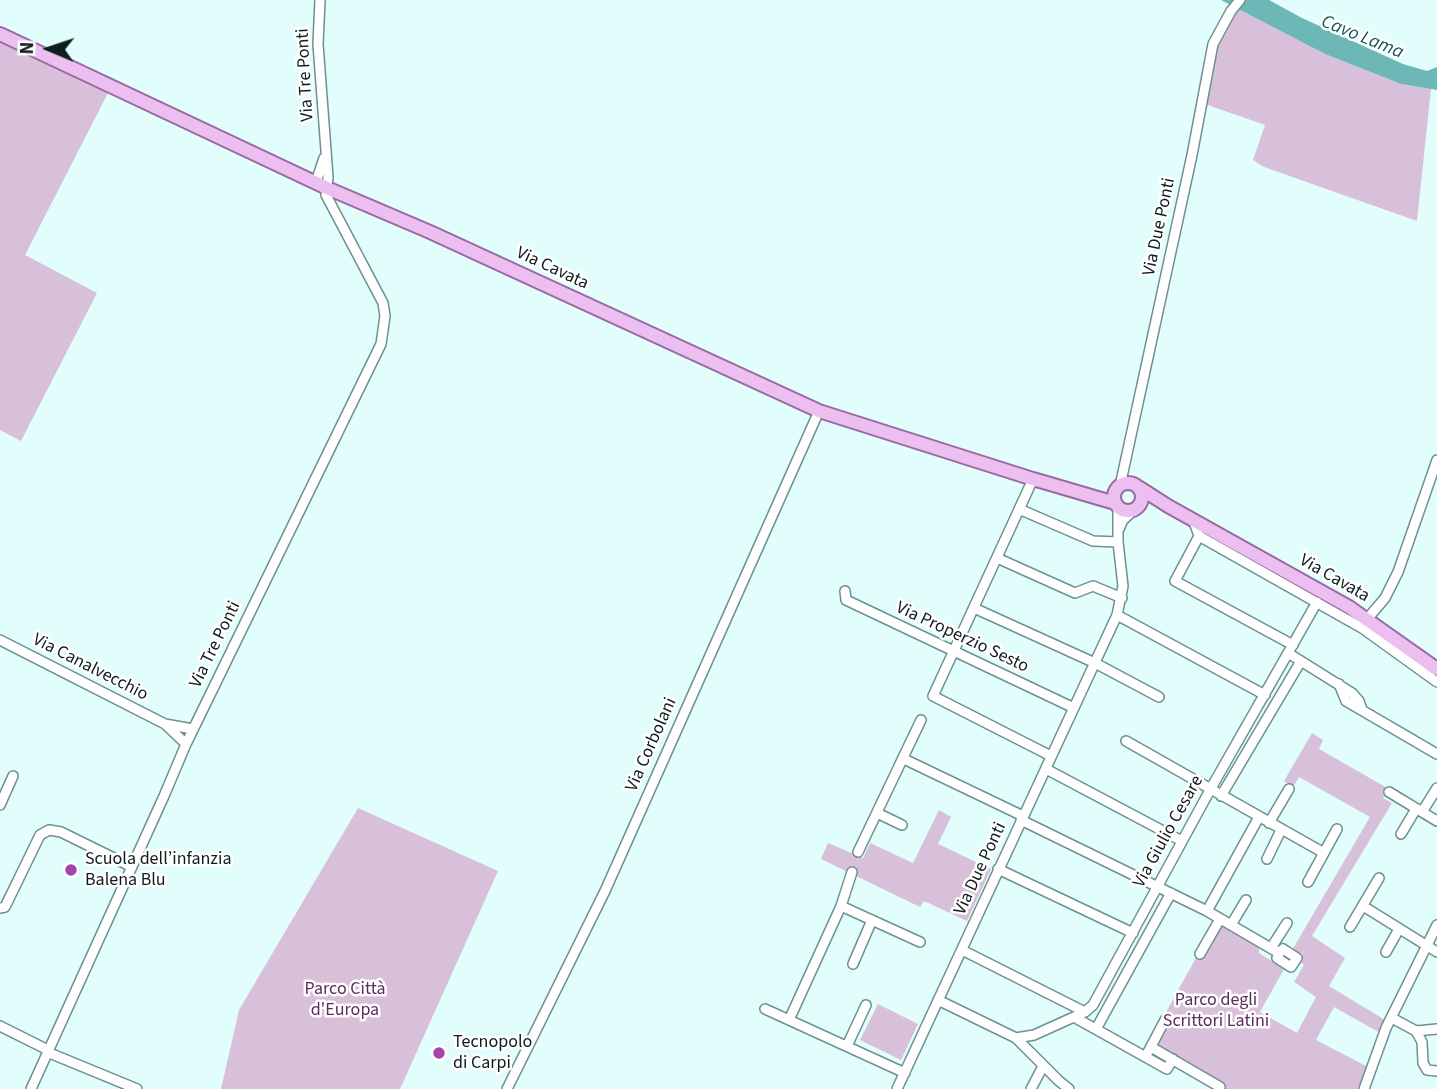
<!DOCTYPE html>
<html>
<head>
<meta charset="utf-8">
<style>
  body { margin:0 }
  #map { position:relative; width:1437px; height:1089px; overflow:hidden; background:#e1fefd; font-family:"Source Sans 3",sans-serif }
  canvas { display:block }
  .north { position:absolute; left:14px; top:14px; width:70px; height:70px; -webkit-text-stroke:5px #fff; paint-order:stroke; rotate:272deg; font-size:19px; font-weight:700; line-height:28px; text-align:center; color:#101d1d }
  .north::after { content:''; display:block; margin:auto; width:24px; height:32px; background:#101d1d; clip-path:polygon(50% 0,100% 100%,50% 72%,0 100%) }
</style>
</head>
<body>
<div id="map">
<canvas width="1437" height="1089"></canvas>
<div class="north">N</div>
</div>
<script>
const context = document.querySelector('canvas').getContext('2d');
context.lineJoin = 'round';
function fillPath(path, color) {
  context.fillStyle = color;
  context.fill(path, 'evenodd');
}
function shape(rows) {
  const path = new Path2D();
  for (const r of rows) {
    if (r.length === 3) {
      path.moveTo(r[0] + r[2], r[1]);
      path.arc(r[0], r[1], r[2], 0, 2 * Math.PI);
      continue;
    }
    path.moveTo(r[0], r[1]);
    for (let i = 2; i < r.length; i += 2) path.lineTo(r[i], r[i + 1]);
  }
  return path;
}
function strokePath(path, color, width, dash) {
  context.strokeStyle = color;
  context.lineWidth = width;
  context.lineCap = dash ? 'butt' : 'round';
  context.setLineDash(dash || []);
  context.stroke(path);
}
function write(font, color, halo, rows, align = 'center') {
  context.font = font + ' "Source Sans 3",sans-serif';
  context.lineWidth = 5;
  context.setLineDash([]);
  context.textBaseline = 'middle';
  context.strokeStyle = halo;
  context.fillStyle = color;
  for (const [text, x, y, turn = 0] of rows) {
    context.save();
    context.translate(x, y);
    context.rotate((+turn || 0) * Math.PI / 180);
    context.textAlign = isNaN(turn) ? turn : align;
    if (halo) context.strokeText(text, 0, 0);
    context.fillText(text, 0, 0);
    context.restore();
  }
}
const green = shape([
  [1229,4,1325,54,1401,84,1431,89,1417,221,1264,167,1253,160,1265,125,1202,103,1217,39],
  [0,38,109,91,25,255,97,293,21,441,0,430],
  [1312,733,1323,740,1319,749,1389,789,1383,798,1392,803,1312,936,1345,958,1329,986,1390,1023,1384,1035,1334,1007,1316,1040,1368,1067,1357,1089,1223,1089,1225,1084,1155,1044,1169,1017,1165,1014,1197,956,1221,922,1259,946,1259,953,1284,969,1260,1012,1297,1033,1316,997,1294,982,1304,965,1299,961,1304,950,1298,958,1291,952,1370,817,1299,777,1293,787,1284,781],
  [358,808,498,871,400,1089,221,1089,239,1010],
  [939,810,951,817,938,844,991,869,967,921,924,901,920,907,821,859,828,843,863,858,870,843,913,863],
  [878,1004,918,1024,901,1060,860,1040]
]);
const water = shape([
  [1221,0,1269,0,1302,18,1403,64,1427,71,1437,67,1437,90,1401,84,1325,54]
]);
const minor = shape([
  [316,182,324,158],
  [1033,479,933,696,1051,756],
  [1120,486,1192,155,1213,44,1231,11,1240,0],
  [1019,509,1093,541,1118,542],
  [1193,519,1199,536,1362,628,1437,682],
  [1119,529,1123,520,1135,509],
  [1199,536,1175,581,1293,645],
  [997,558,1075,593,1093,586,1122,598],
  [845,591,846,600,1074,708],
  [974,608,1095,663,1159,697],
  [1117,615,1265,695],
  [1368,618,1385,598,1398,572,1437,460],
  [0,640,165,724,186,744],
  [1288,653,1352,693,1359,701,1362,710],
  [1339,684,1346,701,1437,754],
  [165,724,193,729],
  [1126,741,1324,853],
  [904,759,1023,816],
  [1046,769,1182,841],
  [1389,792,1437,821],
  [1221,796,1301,661],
  [0,805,13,776],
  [1422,812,1437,788],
  [877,813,902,825],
  [1021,820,1207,911,1279,953,1277,958,1291,967,1297,958,1283,949,1279,953],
  [1269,823,1289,789],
  [1401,834,1416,809],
  [858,852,921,720],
  [1267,859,1281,830],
  [998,869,1133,933],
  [1308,882,1337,829],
  [841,906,920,942],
  [1363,906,1437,952],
  [0,908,5,907,40,835,49,830,61,832,132,867],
  [1207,911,1259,817],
  [1231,925,1246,900],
  [1350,927,1379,878],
  [1271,948,1287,923],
  [962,950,1085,1012],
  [1386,952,1399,929],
  [1200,954,1220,919],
  [853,964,872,920],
  [938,1000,1016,1038,1059,1081,1069,1089],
  [765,1009,905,1073],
  [1074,1017,1167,1069,1173,1059],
  [1392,1018,1416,1031,1422,1042,1423,1063,1427,1070,1437,1071],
  [789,1020,841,906,852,872],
  [0,1026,48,1050],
  [1096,1029,1171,893],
  [1416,1031,1437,1029],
  [1016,1038,1034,1035,1085,1012,1093,1005,1210,790,1317,602],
  [847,1046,866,1005],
  [1151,1047,1220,1087],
  [47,1052,137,1089],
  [1148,1052,1165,1020],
  [31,1089,164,796,186,744,381,344,385,316,383,303,326,195,328,177,318,44,320,0],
  [507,1089,605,891,819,411],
  [897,1089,1117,615,1123,586,1118,542,1118,506],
  [1031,1089,1043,1066],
  [1364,1089,1386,1028,1437,925]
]);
const major = shape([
  [0,34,327,188,430,232,819,411,1033,479,1115,503],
  [1128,497,14],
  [1140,488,1168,506,1349,607,1437,669]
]);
const markers = [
  [71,870,7,"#a545ae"],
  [439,1053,7,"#a545ae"]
];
const streetNames = [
  ["Via Tre Ponti",306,75,-93],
  ["Via Due Ponti",1160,227,-78],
  ["Via Cavata",552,269,25],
  ["Via Cavata",1334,579,30],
  ["Via Properzio Sesto",962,638,25],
  ["Via Tre Ponti",216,645,-64],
  ["Via Canalvecchio",90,668,27],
  ["Via Corbolani",652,745,-66],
  ["Via Giulio Cesare",1169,832,-61],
  ["Via Due Ponti",981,869,-65]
];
const poiNames = [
  ["Scuola dell’infanzia",85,860],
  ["Balena Blu",85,881],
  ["Tecnopolo",453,1043],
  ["di Carpi",453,1064]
];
const parkNames = [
  ["Parco Città",345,990],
  ["d'Europa",345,1011],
  ["Parco degli",1216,1001],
  ["Scrittori Latini",1216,1022]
];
const waterNames = [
  ["Cavo Lama",1362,38,22]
];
fillPath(green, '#d8bfda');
fillPath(water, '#6eb7b7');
strokePath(minor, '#6f9090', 12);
strokePath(major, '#986aa1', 16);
strokePath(minor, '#fff', 9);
strokePath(major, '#edbff1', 12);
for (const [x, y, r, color] of markers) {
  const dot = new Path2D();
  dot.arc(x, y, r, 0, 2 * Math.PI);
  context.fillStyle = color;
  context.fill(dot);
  strokePath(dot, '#fff', 2.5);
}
write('18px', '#101d1d', '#fff', streetNames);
write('18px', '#101d1d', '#fff', poiNames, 'left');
write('18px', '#5c2b60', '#fff', parkNames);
write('italic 19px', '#165656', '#fff', waterNames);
</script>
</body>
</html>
